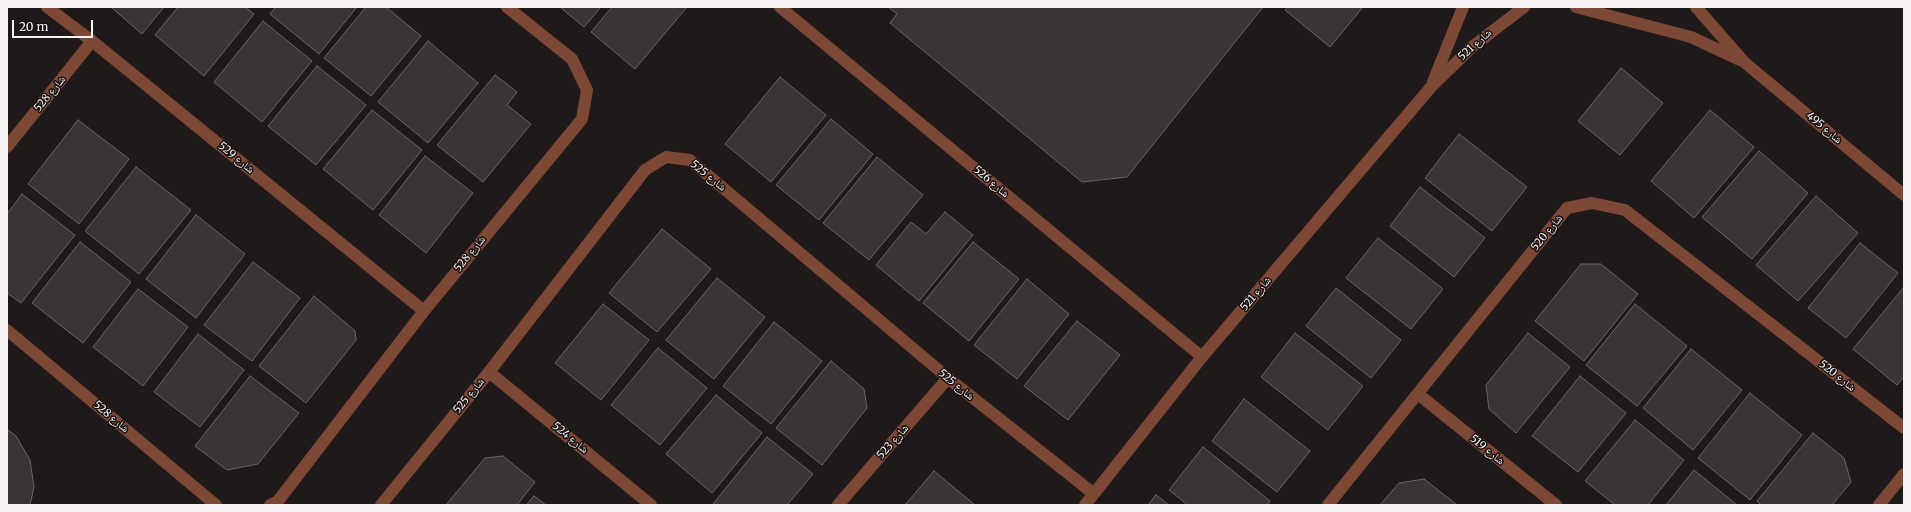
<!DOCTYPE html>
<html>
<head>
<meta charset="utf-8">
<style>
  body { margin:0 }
  #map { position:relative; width:1911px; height:512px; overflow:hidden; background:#1f1919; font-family:Merriweather,serif }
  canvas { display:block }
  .frame { position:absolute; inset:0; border:8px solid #f9f4f4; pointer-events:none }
  .scale { position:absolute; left:12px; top:20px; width:81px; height:18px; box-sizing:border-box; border:2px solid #f9f4f4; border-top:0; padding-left:5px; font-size:12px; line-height:14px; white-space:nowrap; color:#f9f4f4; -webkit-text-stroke:3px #161010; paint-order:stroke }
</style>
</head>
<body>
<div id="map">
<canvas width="1911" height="512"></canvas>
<div class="frame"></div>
<div class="scale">20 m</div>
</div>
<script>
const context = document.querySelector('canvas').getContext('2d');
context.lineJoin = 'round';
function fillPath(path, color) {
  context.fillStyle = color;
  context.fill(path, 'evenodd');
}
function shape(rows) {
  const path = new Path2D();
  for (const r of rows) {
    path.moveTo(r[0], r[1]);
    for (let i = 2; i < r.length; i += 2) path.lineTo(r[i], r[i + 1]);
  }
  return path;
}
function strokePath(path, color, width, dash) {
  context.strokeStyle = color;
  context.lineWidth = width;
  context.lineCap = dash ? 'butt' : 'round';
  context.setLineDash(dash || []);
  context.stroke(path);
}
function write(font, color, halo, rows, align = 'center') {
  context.font = font + ' Merriweather,"Noto Naskh Arabic",serif';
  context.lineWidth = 3;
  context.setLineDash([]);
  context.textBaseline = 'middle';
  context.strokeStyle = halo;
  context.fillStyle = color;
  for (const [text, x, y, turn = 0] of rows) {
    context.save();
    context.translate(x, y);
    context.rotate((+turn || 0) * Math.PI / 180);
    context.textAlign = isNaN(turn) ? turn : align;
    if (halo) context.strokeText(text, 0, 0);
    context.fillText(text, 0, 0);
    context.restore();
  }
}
const building = shape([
  [111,7,164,7,142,34,111,7],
  [178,7,245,7,254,14,204,76,155,35,178,7],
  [276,7,357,7,319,54,270,14,276,7],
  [366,7,386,7,421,36,371,96,324,58,366,7],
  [560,7,601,7,584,27,560,7],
  [612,7,687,7,635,69,591,32,612,7],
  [888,7,1263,7,1127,177,1082,182,890,23,897,14,888,7],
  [1288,7,1363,7,1330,47,1285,10,1288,7],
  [263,21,312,61,262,122,214,82,263,21],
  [428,41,478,83,428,143,378,102,428,41],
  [317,66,366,105,316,165,268,126,317,66],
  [1621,68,1663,103,1620,155,1578,121,1621,68],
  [495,75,517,92,507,105,531,124,483,182,437,145,495,75],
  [780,77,826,115,771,182,725,144,780,77],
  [372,110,422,150,373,210,323,169,372,110],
  [1710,110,1754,147,1694,218,1651,181,1710,110],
  [831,119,873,154,819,220,776,185,831,119],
  [78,120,129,159,79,224,28,184,78,120],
  [1459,134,1527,187,1492,231,1425,178,1459,134],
  [1759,151,1808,193,1752,259,1702,217,1759,151],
  [425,156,473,193,426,253,379,215,425,156],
  [877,157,923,195,869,260,823,223,877,157],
  [136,167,191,210,139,274,85,231,136,167],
  [1420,187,1485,238,1454,277,1390,226,1420,187],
  [22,194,75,235,21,303,7,293,7,214,22,194],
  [1816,196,1858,233,1798,301,1756,265,1816,196],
  [945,212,973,235,919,301,876,265,911,222,926,234,945,212],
  [196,215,245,254,196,318,146,279,196,215],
  [662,229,711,269,657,332,609,293,662,229],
  [1378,238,1443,289,1411,329,1346,278,1378,238],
  [80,242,131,282,83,343,32,303,80,242],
  [973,242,1019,279,969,341,923,303,973,242],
  [1860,243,1898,273,1846,338,1808,308,1860,243],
  [253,262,300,298,252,361,204,325,253,262],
  [1581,264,1601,264,1638,294,1584,361,1535,321,1581,264],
  [717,278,765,317,714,379,666,340,717,278],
  [1027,279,1069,314,1017,379,974,345,1027,279],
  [1904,287,1904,377,1897,385,1853,349,1904,287],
  [1336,288,1401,340,1371,378,1306,326,1336,288],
  [138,289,188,327,143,386,93,347,138,289],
  [314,296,355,331,356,340,306,403,259,366,314,296],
  [603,304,649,340,601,400,555,363,603,304],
  [1635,304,1687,346,1637,406,1586,365,1635,304],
  [1077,321,1120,355,1068,420,1024,386,1077,321],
  [774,322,822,361,771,424,723,386,774,322],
  [1295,333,1363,386,1328,430,1261,377,1295,333],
  [1528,333,1570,367,1516,433,1489,409,1486,385,1528,333],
  [198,334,244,370,200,427,154,392,198,334],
  [658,348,707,388,660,445,611,405,658,348],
  [1691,349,1742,390,1693,450,1643,408,1691,349],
  [831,361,864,389,867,408,822,465,776,428,831,361],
  [250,376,299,413,258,464,227,470,195,446,250,376],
  [1580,376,1626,413,1578,472,1532,436,1580,376],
  [1750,393,1802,435,1750,500,1698,458,1750,393],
  [716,395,762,433,712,493,666,454,716,395],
  [1244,399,1310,451,1277,492,1212,441,1244,399],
  [1635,420,1684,460,1648,505,1615,505,1585,481,1635,420],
  [7,429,16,436,30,460,34,487,30,505,7,505,7,429],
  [1813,433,1844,458,1851,482,1832,505,1761,505,1757,501,1813,433],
  [767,437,813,474,787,505,714,505,713,504,767,437],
  [1203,447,1270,501,1267,505,1188,505,1169,490,1203,447],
  [503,456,535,482,517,505,446,505,485,458,503,456],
  [1694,470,1737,505,1666,505,1694,470],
  [934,471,975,505,905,505,934,471],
  [1424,479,1457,505,1380,505,1399,483,1424,479],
  [1156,495,1169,505,1148,505,1156,495],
  [534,496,546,505,526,505,534,496]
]);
const street = shape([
  [47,7,92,41,424,311],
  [780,7,1202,357],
  [1576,7,1691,37,1740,60],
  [1696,7,1744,62,1904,195],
  [1433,82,1463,7],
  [7,147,92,41],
  [7,330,216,505],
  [489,372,651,505],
  [1418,394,1556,505],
  [270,505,278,501,424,311,582,119,587,90,572,59,507,7],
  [381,505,489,372,645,170,666,157,690,160,948,378,1094,494],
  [838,505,948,378],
  [1085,505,1202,357,1431,87,1472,47,1524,7],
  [1328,505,1567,208,1592,203,1625,210,1904,428],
  [1879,505,1904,474]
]);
const streetNames = [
  ["شارع 521",1475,45,-42],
  ["شارع 528",50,94,-51],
  ["شارع 495",1824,128,40],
  ["شارع 529",236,158,39],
  ["شارع 525",708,176,39],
  ["شارع 526",991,182,40],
  ["شارع 520",1547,233,-51],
  ["شارع 528",470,254,-51],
  ["شارع 521",1256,294,-50],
  ["شارع 520",1837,376,38],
  ["شارع 525",956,385,39],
  ["شارع 525",469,396,-51],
  ["شارع 528",111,417,40],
  ["شارع 524",570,438,39],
  ["شارع 523",893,442,-49],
  ["شارع 519",1487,450,39]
];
fillPath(building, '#3a3337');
strokePath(building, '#6d6569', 1);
strokePath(street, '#7d4836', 12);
write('11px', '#f9f4f4', '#161010', streetNames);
</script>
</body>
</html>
